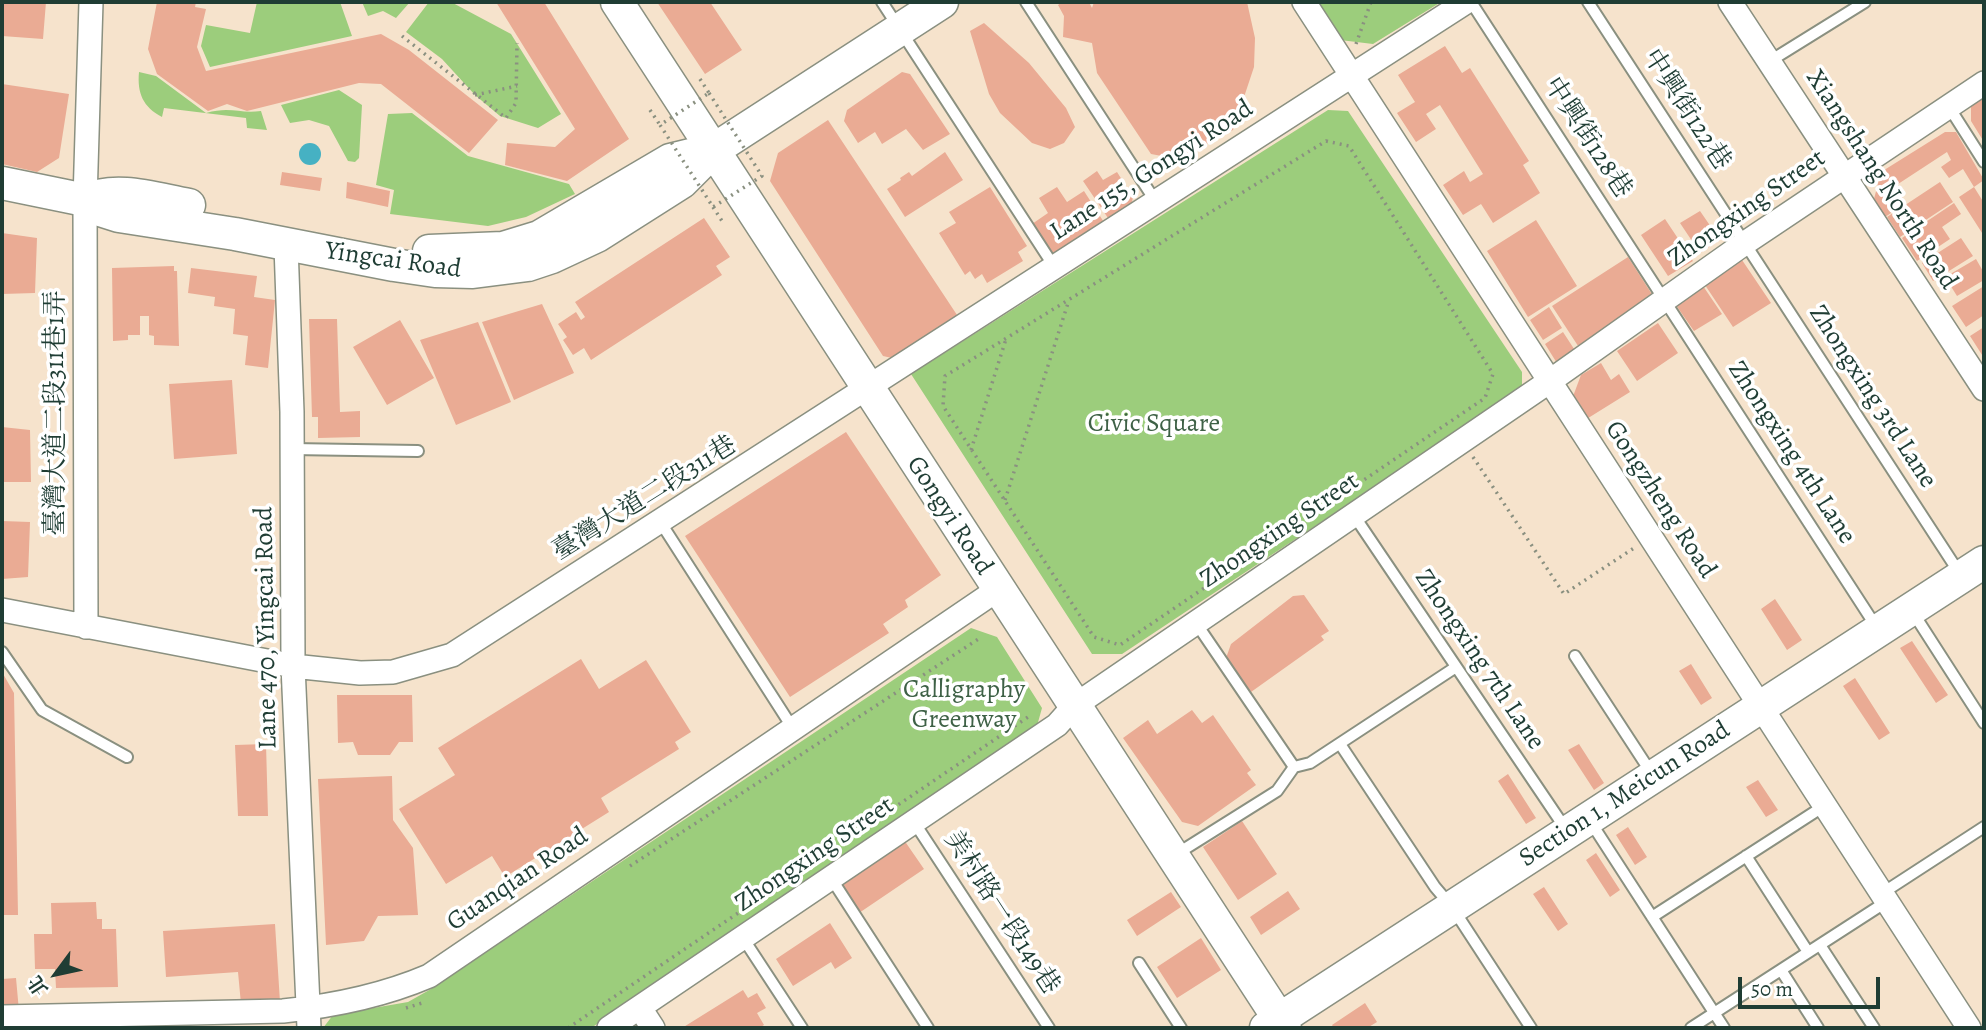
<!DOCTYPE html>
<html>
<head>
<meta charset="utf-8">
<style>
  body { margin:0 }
  #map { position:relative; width:1986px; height:1030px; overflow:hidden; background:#f6e3cc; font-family:Alegreya,"Noto Serif TC",serif }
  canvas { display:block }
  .frame { position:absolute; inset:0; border:4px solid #1f3d34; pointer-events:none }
  .north { position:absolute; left:21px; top:939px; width:70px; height:70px; -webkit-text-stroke:5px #fff; paint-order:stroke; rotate:237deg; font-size:19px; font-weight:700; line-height:28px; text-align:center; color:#1f3d34 }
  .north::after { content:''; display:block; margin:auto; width:24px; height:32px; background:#1f3d34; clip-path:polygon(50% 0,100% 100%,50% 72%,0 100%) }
  .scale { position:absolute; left:1738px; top:977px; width:142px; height:32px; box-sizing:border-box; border:4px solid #1f3d34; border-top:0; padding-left:9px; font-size:21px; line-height:24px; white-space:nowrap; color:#1f3d34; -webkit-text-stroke:5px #fff; paint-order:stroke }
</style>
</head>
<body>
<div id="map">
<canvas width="1986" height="1030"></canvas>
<div class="frame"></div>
<div class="north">北</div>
<div class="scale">50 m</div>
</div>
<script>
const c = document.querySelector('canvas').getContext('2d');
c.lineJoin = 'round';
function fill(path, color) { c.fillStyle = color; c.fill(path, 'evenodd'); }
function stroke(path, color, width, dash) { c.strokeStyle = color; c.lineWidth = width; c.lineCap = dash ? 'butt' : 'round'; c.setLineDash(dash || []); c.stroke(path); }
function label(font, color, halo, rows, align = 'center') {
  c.font = font + ' Alegreya,"Noto Serif TC",serif'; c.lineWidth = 7; c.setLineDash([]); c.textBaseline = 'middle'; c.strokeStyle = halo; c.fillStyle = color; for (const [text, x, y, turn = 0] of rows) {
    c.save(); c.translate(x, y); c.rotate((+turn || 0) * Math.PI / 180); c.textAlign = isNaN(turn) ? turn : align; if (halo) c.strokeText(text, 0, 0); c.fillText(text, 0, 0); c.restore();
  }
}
fill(new Path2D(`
  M257 2H340L352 36 210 67 201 46 206 25 250 33Z
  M362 2H410L396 18 383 11 368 16Z
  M429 2H451L511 34 561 114 538 128 500 116 475 95 442 59 406 32Z
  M1316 2H1441L1373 44 1340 40Z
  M139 72 156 76 206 113C231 106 239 114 261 111L267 130 247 128 246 118 164 108 162 117C143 107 137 93 139 72Z
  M339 90 362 105 359 158 355 162 348 161 329 126 309 120 290 123 281 105Z
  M1328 110 1348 111 1522 372V389L1122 654H1092L911 374Z
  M412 113 468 156 569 184 575 194 526 217 488 226 390 214 394 190 376 185 388 114Z
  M971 628 997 637 1042 708 1035 733 591 1028H323L333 1015 408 1002 431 989Z`), '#9ccd7c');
fill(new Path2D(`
  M299 154a11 11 0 1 1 22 0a11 11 0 1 1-22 0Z`), '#46b1c3');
fill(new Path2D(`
  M2 2H46L43 39 2 36Z
  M157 2H196L195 7 206 9 197 47 206 71 381 34 409 50 498 120 469 153 381 84 359 83 247 111 227 104 208 111 157 74 148 49Z
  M496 2H544L629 139 567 181 505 165 507 143 555 147 575 129Z
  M657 2H710L742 50 705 74Z
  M1062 2H1089L1092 8 1094 2H1247L1255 38 1254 67 1233 130 1178 159 1151 154 1097 73 1092 43 1063 37 1064 16 1058 5Z
  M984 23 1029 63 1066 108 1075 127 1064 143 1050 149 1032 143 1000 113 989 94 970 31Z
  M1445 46 1462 73 1470 68 1529 161 1523 165 1540 193 1493 223 1481 204 1463 215 1443 185 1464 171 1470 182 1483 174 1440 105 1426 114 1436 129 1416 142 1397 113 1415 102 1398 75Z
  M902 72 910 74 950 134 923 150 906 129 882 144 875 132 858 143 844 121 847 110Z
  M2 84 69 94 59 158 37 172 2 164Z
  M1984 96V142L1971 121V104Z
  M828 120 961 321 901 360 883 356 770 181 778 153Z
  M1945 132H1956L1984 180 1974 187 1963 169 1949 178 1941 167 1951 160 1947 152 1895 186 1906 203 1885 217 1874 199 1881 172Z
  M945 152 963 180 905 217 887 189 901 180 900 178 909 172 912 176Z
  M1097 171 1103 180 1117 172 1133 197 1130 212 1112 224 1083 181Z
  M282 172 322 178 320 191 280 185Z
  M347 182 390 191 388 207 346 198Z
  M1940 182 1953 202 1900 237 1887 217Z
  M990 187 1027 246 1018 252 1023 261 987 283 982 274 975 279 970 271 965 275 939 233 956 223 949 212Z
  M1057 187 1067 202 1084 191 1107 227 1055 260 1032 224 1048 213 1039 198Z
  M1974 187 1984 203V236L1959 197Z
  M1954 203 1961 214 1942 227 1950 239 1917 261 1902 238Z
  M1700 211 1720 240 1700 253 1680 223Z
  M704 218 730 257 716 266 722 275 591 360 584 348 573 355 563 340 567 337 558 324 576 312 581 320 585 317 575 302Z
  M1665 219 1693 261 1668 276 1641 235Z
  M1536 220 1577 286 1528 317 1487 251Z
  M2 233 37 238 35 293 2 294Z
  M1961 238 1973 256 1933 281 1922 263Z
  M1628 257 1655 299 1582 352 1552 306Z
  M1740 257 1771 303 1733 327 1703 282Z
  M1976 259 1984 273V280L1957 296 1947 280 1952 273Z
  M174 266V271H177L179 346 154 345V336L149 335V316H140V335H128V340L113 341 112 268Z
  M191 268 257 276 254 297 275 300 268 368 245 365 248 336 233 334 235 309 214 306 215 297 188 293Z
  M1701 283 1722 314 1694 331 1673 301Z
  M1984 286V315L1966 327 1952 306Z
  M542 304 574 373 514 400 482 322Z
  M1549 307 1562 328 1543 340 1530 320Z
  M309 319H337L340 412 360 411V437L318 438V417H312Z
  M400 320 434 378 387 405 353 347Z
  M478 322 511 402 456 425 420 340Z
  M1658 323 1678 353 1637 381 1617 351Z
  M1984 327V358L1970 336Z
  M1563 332 1578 355 1560 368 1545 344Z
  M1601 363 1611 380 1619 374 1630 392 1585 420 1572 399 1581 375Z
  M232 380 237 454 174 459 169 384Z
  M2 427 30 430 31 482H2Z
  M846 432 941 575 905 600 908 607 883 624 889 633 790 697 685 536Z
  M2 521 30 522 28 577 2 579Z
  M1304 595 1329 631 1321 636 1324 640 1251 692 1226 658 1231 644 1293 596Z
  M1775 599 1802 640 1787 650 1761 609Z
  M1912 641 1948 695 1936 703 1900 648Z
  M581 659 599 689 646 660 691 732 675 742 679 749 601 798 609 812 505 877 492 856 446 884 399 809 455 775 438 748Z
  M1691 664 1712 698 1701 705 1679 671Z
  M2 672 14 693 18 915H2Z
  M1855 678 1890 733 1879 740 1843 686Z
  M337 695H412L413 742H399L390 755H358L353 742 338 743Z
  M1192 710 1202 723 1213 715 1251 770 1247 773 1256 785 1198 826 1182 822 1123 738 1148 720 1157 734Z
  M266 744 268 816H238L235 745Z
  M1579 744 1604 783 1594 790 1568 750Z
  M1508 774 1536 818 1526 824 1498 781Z
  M392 776 393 820 413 848 418 915 378 916 364 941 326 945 318 779Z
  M1758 780 1778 810 1766 817 1746 787Z
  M1242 821 1277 874 1238 900 1203 847Z
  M1628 827 1647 857 1635 865 1616 835Z
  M904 840 924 869 859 913 839 883Z
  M1596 853 1620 890 1610 897 1586 860Z
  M1544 887 1568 924 1558 931 1533 894Z
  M1288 891 1300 909 1261 935 1250 917Z
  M1171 892 1181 907 1137 936 1127 920Z
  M96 902 97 919H102V929H116L118 987 56 988 55 969H35L34 934H52L51 903Z
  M830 923 852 958 835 969 831 962 793 986 776 959Z
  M275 924 280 1002 241 1004 238 972 166 977 163 931Z
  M1201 938 1221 970 1177 998 1157 967Z
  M16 978 19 1011 2 1012V979Z
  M743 990 748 998 757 993 766 1008 757 1013 764 1025 759 1028H682Z
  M1365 1003 1377 1022 1367 1028H1334L1332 1025Z`), '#eaab94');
const lane = new Path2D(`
  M882 2 1055 268
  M1026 2 1156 202
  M1471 2 1877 628
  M1588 2 1960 574
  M1770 61 1865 2
  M1949 107 1984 162
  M292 449 418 451
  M1353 514 1567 831
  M661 523 792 727
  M1912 611 1984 723
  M1196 623 1294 767
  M2 652 42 710 127 757
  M1575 656 1652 774
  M1340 744 1435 887 1452 907 1531 1028
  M1590 821 1724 1028
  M914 822 1049 1028
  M1175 855 1277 791 1294 767 1310 763 1456 667
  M1746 856 1808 952
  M831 878 928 1028
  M1881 894 1984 827
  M1652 917 1824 806
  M743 938 802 1028
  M1820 945 1874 1028
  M1139 963 1181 1028
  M1781 970 1818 1028
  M1691 1028 1886 902`);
const street = new Path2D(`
  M1304 2 1969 1028
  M1730 2 1984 389
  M286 246 292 412 293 666 309 1028
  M2 610 293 666 360 673 393 672 452 655 1466 2
  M86 627 85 200 91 2
  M640 1008 653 1028
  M2 1017 283 1011C333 1006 382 996 429 976L997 590
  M609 1028 1057 725 1074 706 1550 381 1745 243 1984 83`);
const secondary = new Path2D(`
  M617 2 1285 1028
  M2 183 85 200 97 209 119 216 235 234 394 265 435 271 473 272 528 265 552 257 597 236 682 182 715 149 942 2
  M85 200C118 186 155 199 189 205
  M429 251 503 248 539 237 670 160 715 149
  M1266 1028 1984 562`);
stroke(lane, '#8a9080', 14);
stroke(street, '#8a9080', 26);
stroke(secondary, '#8a9080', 35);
stroke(new Path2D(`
  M402 36 506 118 516 103 517 43
  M1356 44 1371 2
  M700 79 709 93
  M475 95 517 86
  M650 110 660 125
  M1326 141 1349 146 1493 374 1485 398 1120 645 1094 637 943 406 945 376Z
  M713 207 722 221
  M971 450 1006 339
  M1473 457 1564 594 1634 548
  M1005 500 1069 300
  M630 866 980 638
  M406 1008 422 1003
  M568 1028 1031 715`), '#8a9080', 3.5, [2, 5]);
stroke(lane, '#fff', 10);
stroke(street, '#fff', 23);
stroke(secondary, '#fff', 32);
stroke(new Path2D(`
  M709 93 762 176 713 207 660 125Z`), '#8a9080', 3.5, [2, 5]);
label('26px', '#1f3d34', '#fff', [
  ["中興街122巷",1686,110,57],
  ["中興街128巷",1587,138,57],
  ["Lane 155, Gongyi Road",1152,171,-33],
  ["Xiangshang North Road",1881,180,57],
  ["Zhongxing Street",1747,209,-35],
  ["Yingcai Road",393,261,8],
  ["Zhongxing 3rd Lane",1872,397,57],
  ["臺灣大道二段311巷1弄",57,413,-90],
  ["Zhongxing 4th Lane",1791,453,57],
  ["臺灣大道二段311巷",645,499,-32],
  ["Gongzheng Road",1660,500,57],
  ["Gongyi Road",949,516,57],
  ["Zhongxing Street",1280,531,-34],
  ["Lane 470, Yingcai Road",267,628,-91],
  ["Zhongxing 7th Lane",1479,660,56],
  ["Section 1, Meicun Road",1625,795,-33],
  ["Zhongxing Street",815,855,-34],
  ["Guanqian Road",518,880,-34],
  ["美村路一段149巷",1001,913,57]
]);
label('26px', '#3e6146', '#fff', [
  ["Civic Square",1154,425],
  ["Calligraphy",964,691],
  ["Greenway",964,721]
]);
</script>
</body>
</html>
